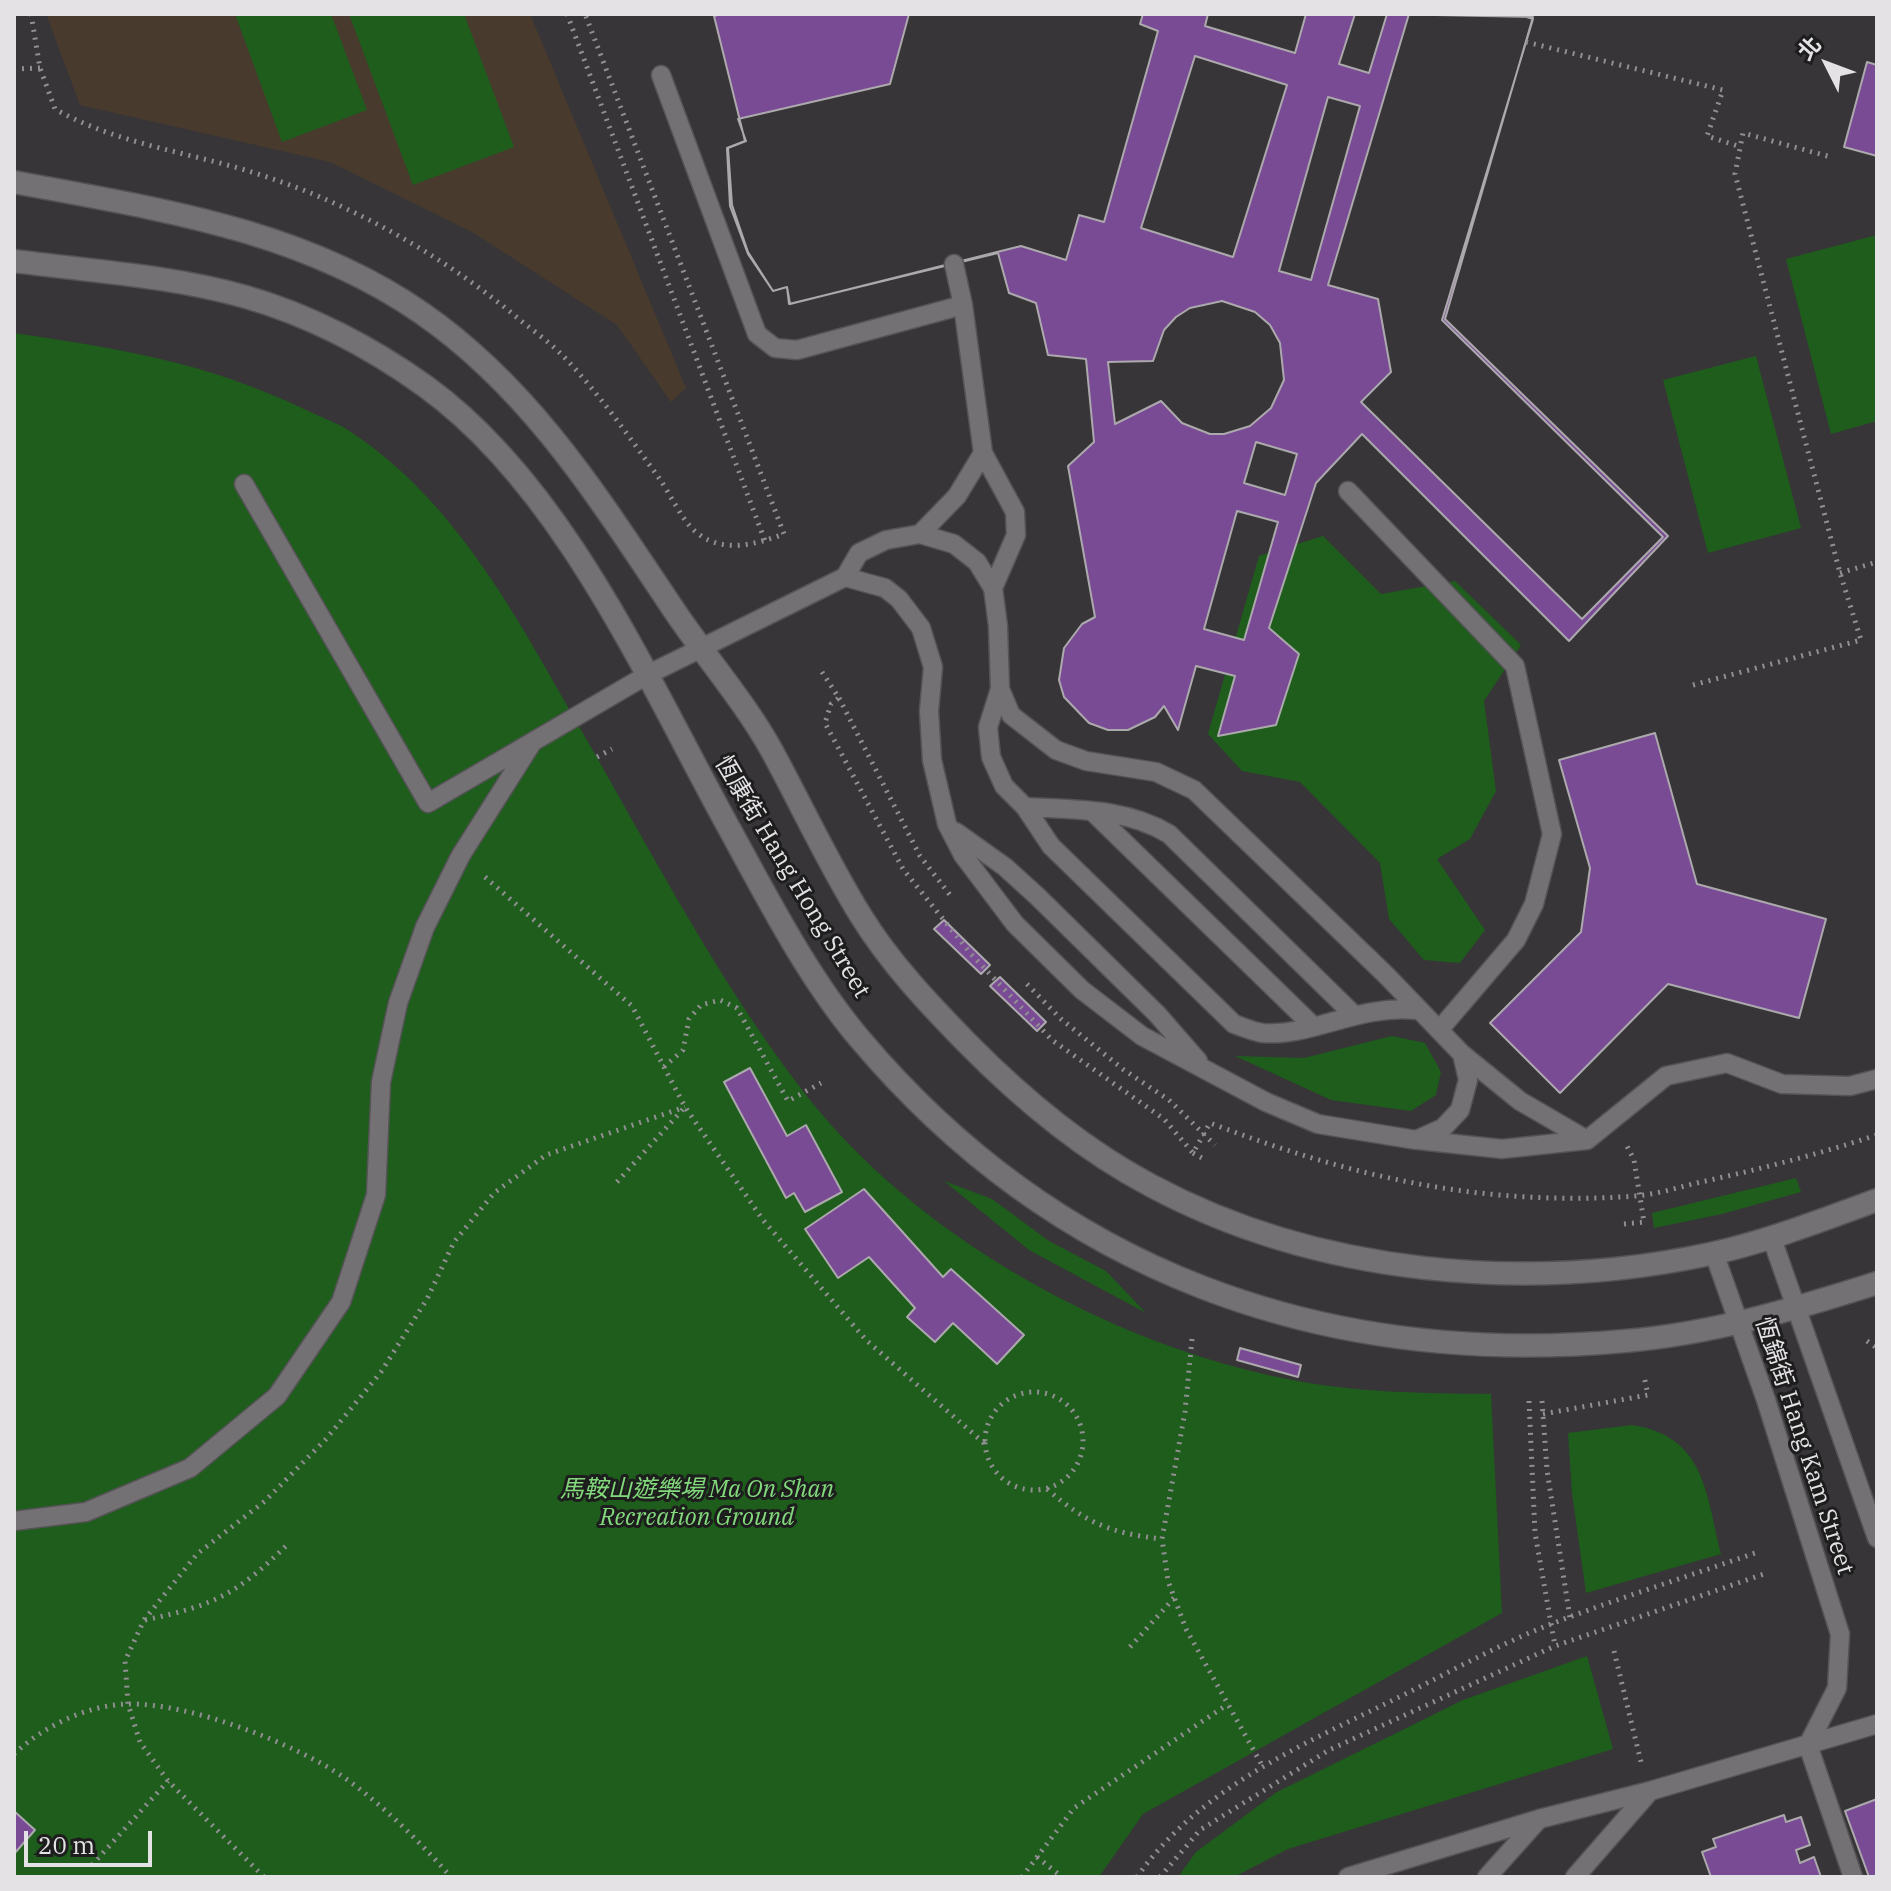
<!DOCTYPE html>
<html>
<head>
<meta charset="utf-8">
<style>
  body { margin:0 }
  #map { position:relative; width:1891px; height:1891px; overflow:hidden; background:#373538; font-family:"IBM Plex Serif","Noto Sans TC",serif }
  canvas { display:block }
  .frame { position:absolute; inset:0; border:16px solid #e4e2e5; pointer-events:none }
  .north { position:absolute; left:1787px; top:24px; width:80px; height:80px; -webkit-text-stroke:6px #1e1d1e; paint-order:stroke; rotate:312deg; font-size:22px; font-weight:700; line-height:32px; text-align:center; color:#e4e2e5 }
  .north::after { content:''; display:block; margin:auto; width:28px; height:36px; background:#e4e2e5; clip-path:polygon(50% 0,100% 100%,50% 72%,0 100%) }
  .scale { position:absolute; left:24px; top:1831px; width:128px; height:36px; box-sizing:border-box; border:4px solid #e4e2e5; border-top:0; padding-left:10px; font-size:24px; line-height:28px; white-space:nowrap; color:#e4e2e5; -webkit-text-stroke:6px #1e1d1e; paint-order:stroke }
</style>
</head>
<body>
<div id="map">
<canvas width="1891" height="1891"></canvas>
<div class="frame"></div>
<div class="north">北</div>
<div class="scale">20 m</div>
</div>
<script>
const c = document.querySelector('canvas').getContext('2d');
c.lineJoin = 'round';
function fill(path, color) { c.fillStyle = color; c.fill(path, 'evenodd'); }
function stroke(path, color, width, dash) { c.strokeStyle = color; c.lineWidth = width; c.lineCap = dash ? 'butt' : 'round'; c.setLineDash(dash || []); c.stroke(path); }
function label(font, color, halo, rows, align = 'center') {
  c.font = font + ' "IBM Plex Serif","Noto Sans TC",serif'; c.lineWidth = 6; c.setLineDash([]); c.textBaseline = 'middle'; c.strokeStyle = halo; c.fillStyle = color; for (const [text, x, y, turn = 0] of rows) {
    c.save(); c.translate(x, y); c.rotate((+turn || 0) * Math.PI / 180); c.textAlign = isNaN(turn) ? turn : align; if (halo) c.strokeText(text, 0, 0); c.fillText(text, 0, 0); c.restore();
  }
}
fill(new Path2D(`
  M46 14H530L686 388 671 402 617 325 472 232 330 162 80 105Z`), '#483b2d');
fill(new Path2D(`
  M235 14H331L367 110 282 142Z
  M349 14H464L514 147 413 185Z
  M1877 235V421L1831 434 1786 259Z
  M14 333C122 349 205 362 304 409 318 416 335 422 348 430 459 502 520 624 584 735 653 855 718 981 803 1091 914 1236 1110 1344 1287 1379 1355 1393 1423 1393 1491 1394L1502 1613 1143 1814 1099 1877H14Z
  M1756 356 1801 528 1708 553 1663 380Z
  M1323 536 1381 594 1455 581 1521 645 1484 701 1496 791 1470 839 1437 859 1485 930 1460 963 1424 960 1389 919 1380 863 1300 782 1242 771 1208 734 1259 556Z
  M1392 1036 1425 1043 1441 1072 1436 1095 1411 1111 1331 1100 1235 1056 1304 1058Z
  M1796 1178 1801 1192 1722 1214 1654 1228 1652 1213Z
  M944 1181 992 1199 1049 1241 1106 1271 1146 1313 1029 1250Z
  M1632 1425C1705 1436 1706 1493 1721 1554L1586 1593 1572 1493 1568 1433Z
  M1587 1656 1613 1749 1288 1849 1234 1877H1178L1196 1852 1277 1792 1463 1700Z`), '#1e5d1c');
const building = new Path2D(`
  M721 14H1208L1205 26 1295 53 1306 14H1355L1339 64 1369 73 1387 14 1533 17 1445 319 1668 536 1569 641 1362 434 1316 483 1269 628 1299 654 1276 725 1218 736 1235 676 1196 666 1178 730 1164 706 1155 717 1128 730H1108L1089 723 1064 697 1059 680 1064 648 1082 624 1095 617 1068 466 1094 442 1086 359 1048 355 1036 303 1009 293 998 253 789 304 787 287 773 291 748 254 730 206 727 148 745 141 714 16ZM1195 56 1287 85 1233 257 1141 228ZM1328 97 1360 106 1311 280 1279 271ZM1222 301 1255 312 1270 325 1280 343 1284 380 1271 408 1250 426 1224 434H1210L1182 423 1161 401 1115 424 1108 362 1153 361 1164 330 1176 317 1190 308ZM1256 442 1297 454 1285 495 1244 483ZM1237 511 1278 522 1244 640 1204 629Z
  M909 14H1143L1140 24 1158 31 1104 222 1079 215 1066 260 1021 246 790 304 787 287 773 291 748 252 732 205 728 148 746 141 738 119 890 84Z
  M1409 14H1517L1533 19 1442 320 1663 537 1582 619 1361 402 1391 372 1378 299 1328 285Z
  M1867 62 1877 65V156L1844 147Z
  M1655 733 1697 884 1826 919 1799 1018 1668 984 1560 1093 1490 1023 1581 932 1590 868 1559 760Z
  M944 920 990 965 981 974 934 929Z
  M1000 977 1046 1022 1037 1031 990 986Z
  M750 1068 787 1136 806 1125 842 1192 805 1212 794 1193 786 1198 724 1082Z
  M864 1189 943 1277 951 1269 1024 1335 997 1364 953 1323 935 1342 907 1317 915 1308 869 1257 838 1278 805 1229Z
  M1240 1348 1301 1365 1298 1377 1237 1360Z
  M1877 1799V1877H1869L1845 1811Z
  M14 1811 35 1830 14 1854Z
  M1784 1815 1786 1822 1801 1817 1810 1845 1796 1850 1800 1863 1814 1857 1821 1877H1711L1702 1852 1716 1847 1713 1839Z`);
fill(building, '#7a4b95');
stroke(building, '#aca9ad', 2);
const service = new Path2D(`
  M661 75 757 334 775 348 797 350 963 305
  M954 264 963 305 983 453 1015 512 1016 535 993 588
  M244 484 428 803 647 675 845 577 859 553 886 540 920 534 954 544 977 562 993 588 998 626 1000 689 988 727 991 757 1004 786 1025 807 1051 846 1234 1024C1243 1027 1254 1032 1263 1033 1311 1037 1359 1004 1416 1010
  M1348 491 1515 666 1552 834 1534 904 1516 940 1440 1029
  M920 534 957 496 983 453
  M845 577 885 588 899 599 921 628 933 667 929 711 932 760 947 824 963 855 1015 924 1082 990 1142 1036 1266 1102 1318 1124 1416 1140 1443 1128 1460 1110 1468 1080 1462 1054 1387 976 1194 790 1156 772 1086 761 1056 750 1011 715 1000 689
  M1025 807C1076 810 1125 808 1169 834L1353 1014
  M1093 812 1312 1025
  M956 832 1005 867 1037 896 1157 1014 1198 1061
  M1462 1054 1520 1101 1587 1140
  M1418 1140 1502 1149 1587 1140 1666 1076 1727 1063 1782 1084 1850 1086 1877 1079
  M1771 1236 1877 1538
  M1714 1253 1766 1400 1840 1634 1837 1688 1808 1745
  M14 1521 86 1512 190 1468 277 1396 341 1302 376 1195 381 1082 398 1003 425 927 461 855 532 743
  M1808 1745 1853 1877
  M1348 1877 1539 1819 1650 1791 1877 1724
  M1487 1877 1539 1819
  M1575 1877 1650 1791`);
const tertiary = new Path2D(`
  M14 182C157 209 301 229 423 314 535 392 603 505 678 616 709 661 746 704 772 751 802 806 828 863 861 916 890 963 928 1003 966 1042 1021 1098 1080 1148 1150 1185 1317 1275 1526 1293 1710 1254 1766 1242 1822 1220 1877 1200
  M14 261C91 271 172 276 246 297 309 315 372 348 425 386 564 486 648 681 729 828 768 899 807 976 859 1038 1056 1272 1323 1368 1625 1341 1711 1334 1795 1309 1877 1283`);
stroke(service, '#555356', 21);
stroke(tertiary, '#555356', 25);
stroke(new Path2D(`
  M31 14 40 68 55 109C122 147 200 153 273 179 361 209 449 260 520 320 535 332 552 344 566 359 600 395 630 438 659 478 671 495 682 521 697 533 724 554 756 544 784 534L585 14
  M567 14 765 541
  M1526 42 1723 90 1707 136 1741 147
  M14 69 40 68
  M1840 573 1877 562
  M822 672 839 698 831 704 825 723 903 869 971 954 1052 1040 1164 1119 1193 1153 1210 1123C1352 1177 1482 1207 1636 1196 1658 1194 1680 1187 1701 1182 1761 1169 1819 1154 1877 1135
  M1693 685 1861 640 1840 573 1735 174 1743 133 1831 157
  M839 698 920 856 950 895
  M597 757 612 749
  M485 877 632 1006 685 1107 763 1220 866 1340 985 1444
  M1027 984 1061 1019 1124 1070 1169 1100 1215 1145
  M664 1067 683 1050 689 1019 701 1005 720 1000 737 1008 788 1101 821 1083
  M1193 1153 1204 1159
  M617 1182 685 1107
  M1624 1224 1644 1222 1634 1160 1627 1146
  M1192 1339 1185 1412 1162 1539 1168 1581 1186 1629 1263 1767
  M1867 1341 1877 1348
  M985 1441a49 49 0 1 1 98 0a49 49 0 1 1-98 0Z
  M1529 1401 1535 1533 1555 1646
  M1542 1401 1547 1470 1570 1618
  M1543 1414 1648 1395 1644 1376
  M1047 1489C1086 1523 1110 1533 1162 1539
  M145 1620C216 1605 237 1594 289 1543
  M1130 1647 1174 1598
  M1614 1651 1641 1762
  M14 1754C44 1726 87 1705 128 1704 190 1703 294 1743 345 1778 385 1807 418 1840 451 1877
  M1037 1857 1062 1877
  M92 1865 168 1781
  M264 1877 168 1781 140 1742 128 1704 125 1661 144 1620 197 1554 265 1501 326 1439 381 1372 427 1299 454 1242 494 1193 546 1155 685 1107
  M1022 1877 1074 1808 1228 1704
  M1137 1877C1197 1791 1295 1748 1387 1703 1441 1677 1495 1646 1551 1624 1619 1598 1689 1576 1758 1552
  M1160 1877 1200 1830 1329 1750 1555 1646 1767 1573`), '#918f92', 5, [2, 6]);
stroke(service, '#747175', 18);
stroke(tertiary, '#747175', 22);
label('24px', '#e4e2e5', '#1e1d1e', [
  ["恆康街 Hang Hong Street",792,877,59],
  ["恆錦街 Hang Kam Street",1804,1446,72]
]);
label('italic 24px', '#82da7c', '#1e1d1e', [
  ["馬鞍山遊樂場 Ma On Shan",697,1490],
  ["Recreation Ground",697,1518]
]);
</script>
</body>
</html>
